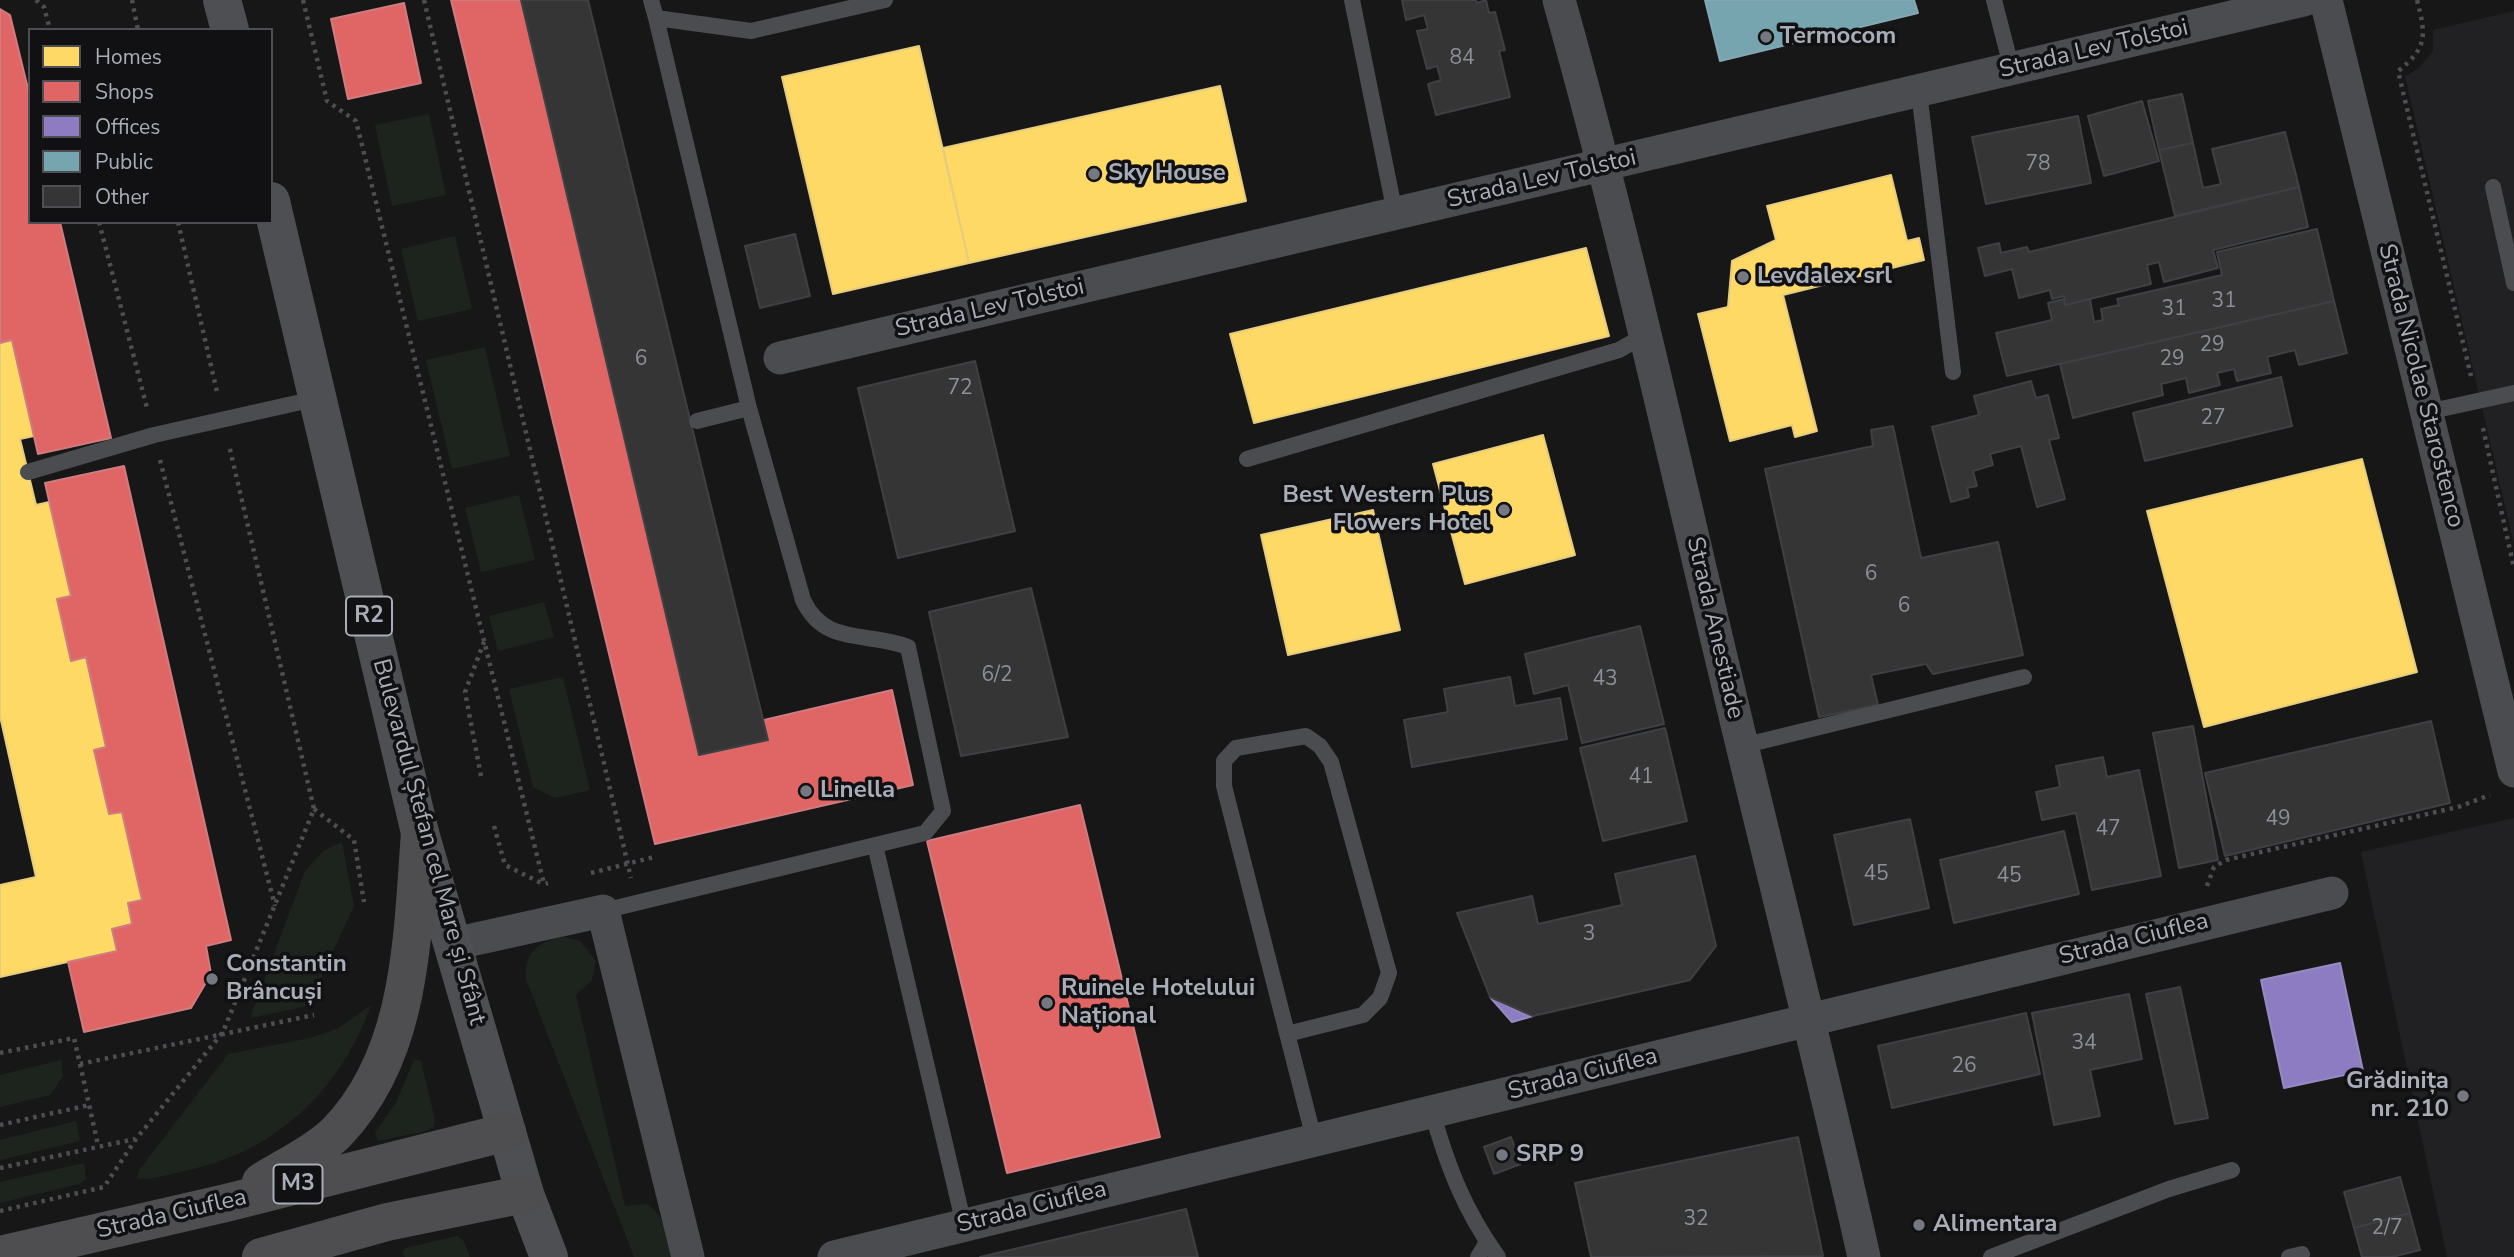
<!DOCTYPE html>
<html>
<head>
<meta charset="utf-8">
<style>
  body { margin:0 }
  #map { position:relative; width:2514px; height:1257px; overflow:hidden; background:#171717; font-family:"Nunito Sans",sans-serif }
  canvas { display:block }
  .legend { position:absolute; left:28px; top:28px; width:245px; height:196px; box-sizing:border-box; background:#111113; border:2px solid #4d4f55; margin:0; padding:9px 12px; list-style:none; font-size:21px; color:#a8adb8 }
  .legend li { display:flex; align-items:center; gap:14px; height:35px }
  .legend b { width:35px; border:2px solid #4d4f55 }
</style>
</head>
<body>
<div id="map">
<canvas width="2514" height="1257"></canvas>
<ul class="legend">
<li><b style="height:19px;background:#ffd966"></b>Homes</li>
<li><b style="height:19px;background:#e06666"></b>Shops</li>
<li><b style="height:19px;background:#8e7cc3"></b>Offices</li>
<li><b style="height:19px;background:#76a5af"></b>Public</li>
<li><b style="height:19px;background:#353536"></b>Other</li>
</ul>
</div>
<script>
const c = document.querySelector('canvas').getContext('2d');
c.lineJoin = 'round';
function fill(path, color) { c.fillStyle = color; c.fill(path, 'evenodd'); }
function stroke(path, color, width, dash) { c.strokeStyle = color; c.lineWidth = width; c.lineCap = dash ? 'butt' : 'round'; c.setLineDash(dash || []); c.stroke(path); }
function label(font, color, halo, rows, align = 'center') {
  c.font = font + ' "Nunito Sans",sans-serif'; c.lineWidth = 7; c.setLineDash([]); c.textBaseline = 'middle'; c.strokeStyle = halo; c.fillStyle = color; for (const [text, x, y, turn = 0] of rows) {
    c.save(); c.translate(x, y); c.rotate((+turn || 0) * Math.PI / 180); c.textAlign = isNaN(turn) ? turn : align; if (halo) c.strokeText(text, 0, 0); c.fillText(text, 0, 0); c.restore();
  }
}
fill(new Path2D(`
  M2514 11V545L2405 76 2418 69 2433 51V30Z
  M2514 818V1257H2447L2361 852Z`), '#212123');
fill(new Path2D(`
  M429 114 446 195 392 206 375 125Z
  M455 236 472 309 418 321 401 249Z
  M485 347 510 456 452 469 426 360Z
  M519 495 535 560 481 572 465 508Z
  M544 602 554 637 498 651 489 616Z
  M563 677 590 790 555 798 533 787 509 689Z
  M342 842 354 906 308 1006 250 1018 305 871 323 851Z
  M564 937 580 941 596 961 592 980 576 995 625 1206 647 1204C666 1217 668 1236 673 1257H634L526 979C524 952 538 941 564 937Z
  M371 1005C341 1090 275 1153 184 1171 170 1174 151 1181 137 1178L140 1169 228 1054 310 1038 337 1029Z
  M61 1060 63 1076 50 1095 0 1107V1075Z
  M414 1060 421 1061 435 1120 434 1127 427 1131 378 1141 375 1133 396 1102Z
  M76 1121 80 1141 0 1160V1140Z
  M84 1163 86 1179 79 1184 0 1203V1182Z
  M457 1236 463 1240 470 1257H405L402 1253 405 1248Z`), '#1d241e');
const homes = new Path2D(`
  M919 46 969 263 833 294 782 77Z
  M1220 86 1246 201 969 263 943 148Z
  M1891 175 1907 241 1919 238 1924 260 1783 295 1817 431 1795 437 1792 425 1730 441 1698 314 1728 307 1732 261 1776 240 1767 206Z
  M1586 248 1609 336 1254 423 1230 334Z
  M12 340 34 436 20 439 36 505 49 502 71 596 57 599 71 661 86 657 106 747 94 750 109 814 122 812 142 900 128 903 132 924 112 929 117 951 0 977V885L36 877 0 716V343Z
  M1543 435 1575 555 1465 584 1433 464Z
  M2362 459 2417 672 2204 727 2147 511Z
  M1373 510 1400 630 1288 655 1261 535Z`);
fill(homes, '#ffd966');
stroke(homes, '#e5cc7f', 2);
const shops = new Path2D(`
  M451 0H521L699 755 768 740 764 720 892 690 913 785 655 844Z
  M404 3 421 83 348 99 331 19Z
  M0 9 10 15 30 97V222H60L111 438 38 454 12 340 0 343Z
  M124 466 231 940 206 946 211 974 191 1008 84 1032 68 962 117 951 112 929 132 924 128 903 142 900 122 812 109 814 94 750 106 747 86 657 71 661 57 599 71 596 45 483Z
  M1080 805 1160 1137 1007 1173 927 841Z`);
fill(shops, '#e06666');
stroke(shops, '#cf7b7f', 2);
const offices = new Path2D(`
  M2340 963 2363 1071 2284 1088 2261 980Z
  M1490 997 1522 1013 1533 1016 1512 1022Z`);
fill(offices, '#8e7cc3');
stroke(offices, '#968bc0', 2);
const public = new Path2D(`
  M1705 0H1914L1918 13 1720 61Z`);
fill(public, '#76a5af');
stroke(public, '#85a7b2', 2);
const building = new Path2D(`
  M521 0H588L768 740 699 755Z
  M1402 0H1476L1477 3 1486 0 1489 13 1495 12 1505 50 1499 51 1510 97 1436 115 1428 84 1441 80 1437 66 1427 69 1417 31 1428 29 1424 15 1406 20Z
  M2182 94 2193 143 2159 150 2148 101Z
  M2142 101 2159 161 2104 176 2088 116Z
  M2078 116 2091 183 1986 204 1972 137Z
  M2285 132 2299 187 2175 216 2159 150 2193 143 2203 188 2221 184 2212 149Z
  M2299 187 2308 227 2213 250 2218 268 2164 282 2159 262 2147 265 2151 284 2065 305 2064 296 2052 299 2050 290 2019 298 2012 269 1985 276 1978 248 1999 243 2001 253 2027 247 2029 252Z
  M2317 229 2334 301 2007 376 1996 333 2052 320 2048 303 2064 299 2065 305 2090 299 2094 322 2103 320 2101 309 2119 305 2117 299 2222 275 2217 252Z
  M795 234 810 296 760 308 745 246Z
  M2334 301 2347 353 2299 365 2295 350 2267 357 2271 373 2237 381 2234 369 2217 373 2220 385 2189 393 2186 378 2161 384 2163 395 2073 418 2060 364Z
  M975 361 1015 531 898 558 858 388Z
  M2281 377 2292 426 2145 461 2133 413Z
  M2031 381 2036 398 2048 395 2059 438 2049 440 2065 499 2037 507 2021 446 1990 454 1993 465 1973 471 1977 486 1967 488 1969 497 1951 502 1932 427 1979 415 1974 396Z
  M1893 426 1921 558 1998 542 2023 655 1933 674 1926 664 1871 675 1878 705 1819 717 1765 469 1873 446 1871 430Z
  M1031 588 1068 737 961 756 929 612Z
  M1640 626 1664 724 1582 743 1568 685 1534 694 1525 654Z
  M1510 677 1515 706 1560 698 1567 739 1412 767 1404 720 1448 712 1444 689Z
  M2431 721 2450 803 2225 856 2205 773Z
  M2193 726 2218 860 2179 868 2153 733Z
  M1665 728 1687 821 1603 841 1580 748Z
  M2103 757 2107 777 2139 770 2161 876 2092 890 2076 813 2042 820 2036 792 2060 787 2056 766Z
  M1910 819 1929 908 1854 925 1834 835Z
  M2064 831 2079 894 1954 923 1940 860Z
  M1695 856 1716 946 1690 980 1533 1016 1490 997 1457 913 1532 896 1538 924 1622 905 1615 874Z
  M2180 987 2208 1118 2175 1124 2146 994Z
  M2129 994 2142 1059 2090 1070 2100 1116 2054 1125 2032 1013Z
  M2026 1013 2040 1074 1892 1108 1878 1046Z
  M1511 1137 1521 1164 1494 1174 1484 1147Z
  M1798 1137 1823 1256 1591 1257 1575 1183Z
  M2400 1177 2410 1213 2354 1228 2344 1192Z
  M1186 1209 1198 1257H980Z
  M2410 1213 2420 1250 2392 1257H2362L2354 1228Z`);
fill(building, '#353536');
stroke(building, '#3f4043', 2);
stroke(new Path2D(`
  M36 0 44 7 50 30
  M132 0 138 30
  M303 0 327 101 356 121 544 884 548 883
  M424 0 631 878
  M2417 0C2426 34 2428 48 2398 71L2471 376
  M99 222 147 408
  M178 222 217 392
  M2483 428 2514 568
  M160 460 275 906
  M481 776 465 692 484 642
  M314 809 354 840 364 902
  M494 826 505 865 543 884
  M591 873 654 857
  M2207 886 2214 867 2226 860 2458 807 2490 795
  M0 1053 74 1038 80 1064 314 1015
  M80 1064 98 1145
  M0 1125 89 1105
  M0 1168 135 1139
  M0 1211 104 1187 136 1139 223 1032 314 809 229 445`), '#4d4e52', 4.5, [3.5, 5]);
stroke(new Path2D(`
  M651 0 656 18
  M1352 0 1395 213
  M1994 0 2012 70
  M1919 92 1953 372
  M2493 187 2514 283
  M2427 412 2514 393
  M697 421 749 408
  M1247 459 1619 350 1647 334
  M28 472 154 435 319 398
  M1742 746 2024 677
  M875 845 964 1225
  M603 911 925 833 943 811 908 647C868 631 825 647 803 600L749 408 656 18 751 31 885 0
  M1287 1034 1363 1015 1380 998 1389 973 1331 762 1320 746 1306 736 1236 748 1224 761V786L1314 1139
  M1432 1112C1448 1167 1464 1210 1498 1257
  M1478 1257 1487 1242
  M1991 1257 2169 1189 2232 1170
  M2289 1257 2302 1254`), '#4b4c50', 16);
stroke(new Path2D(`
  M1559 0C1628 246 1682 496 1742 745 1783 916 1826 1086 1864 1257
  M2326 0 2514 771
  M780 358 2304 0
  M453 944 603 911 688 1257
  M834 1257 2332 893`), '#4b4c50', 33);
stroke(new Path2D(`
  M222 0 230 30
  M271 201 420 833 525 1194 549 1257`), '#4d4f52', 38);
stroke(new Path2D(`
  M261 1182C285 1167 317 1152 337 1132 413 1053 412 935 420 833
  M0 1255 226 1203 507 1132
  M261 1257 387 1222 525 1194`), '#4e4e51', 38);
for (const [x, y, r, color] of [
  [1766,37,7,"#757880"],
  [1094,174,7,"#757880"],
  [1743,277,7,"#757880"],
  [1504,510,7,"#757880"],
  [806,791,7,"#757880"],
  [212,979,7,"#757880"],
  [1047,1003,7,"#757880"],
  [2463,1096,7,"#757880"],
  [1502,1155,7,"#757880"],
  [1919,1225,7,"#757880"]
]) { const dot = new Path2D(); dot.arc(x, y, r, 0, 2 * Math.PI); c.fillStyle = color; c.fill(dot); stroke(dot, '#111113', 2.5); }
label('21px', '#8b8f98', null, [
  ["84",1462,59],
  ["78",2038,165],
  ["31",2224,302],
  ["31",2174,310],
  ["29",2212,346],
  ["6",641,360],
  ["29",2172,360],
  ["72",960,389],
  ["27",2213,419],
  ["6",1871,575],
  ["6",1904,607],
  ["6/2",997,676],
  ["43",1605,680],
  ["41",1641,778],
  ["49",2278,820],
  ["47",2108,830],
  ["45",1876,875],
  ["45",2009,877],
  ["3",1589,935],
  ["34",2084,1044],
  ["26",1964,1067],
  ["32",1696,1220],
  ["2/7",2387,1229]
]);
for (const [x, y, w] of [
  [369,616,46],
  [298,1184,49]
]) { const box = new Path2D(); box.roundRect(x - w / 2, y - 19.5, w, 39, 5); c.fillStyle = '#111113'; c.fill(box); stroke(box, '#a8adb8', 2); }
label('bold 23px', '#a8adb8', null, [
  ["R2",369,616],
  ["M3",298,1184]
]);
label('bold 24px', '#a8adb8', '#111113', [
  ["Termocom",1780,37],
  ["Sky House",1108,174],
  ["Levdalex srl",1757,277],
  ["Best Western Plus",1490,496,"right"],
  ["Flowers Hotel",1490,524,"right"],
  ["Linella",820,791],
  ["Constantin",226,965],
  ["Brâncuși",226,993],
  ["Ruinele Hotelului",1061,989],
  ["Național",1061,1017],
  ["Grădinița",2449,1082,"right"],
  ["nr. 210",2449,1110,"right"],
  ["SRP 9",1516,1155],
  ["Alimentara",1933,1225]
], 'left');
label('24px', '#a8adb8', '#111113', [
  ["Strada Lev Tolstoi",2094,50,-13],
  ["Strada Lev Tolstoi",1542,180,-13],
  ["Strada Lev Tolstoi",990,309,-13],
  ["Strada Nicolae Starostenco",2420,386,76],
  ["Strada Anestiade",1714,628,77],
  ["Bulevardul Ștefan cel Mare și Sfânt",428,842,75],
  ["Strada Ciuflea",2134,940,-14],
  ["Strada Ciuflea",1583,1075,-14],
  ["Strada Ciuflea",1032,1208,-14],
  ["Strada Ciuflea",172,1215,-13]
]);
</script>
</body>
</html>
